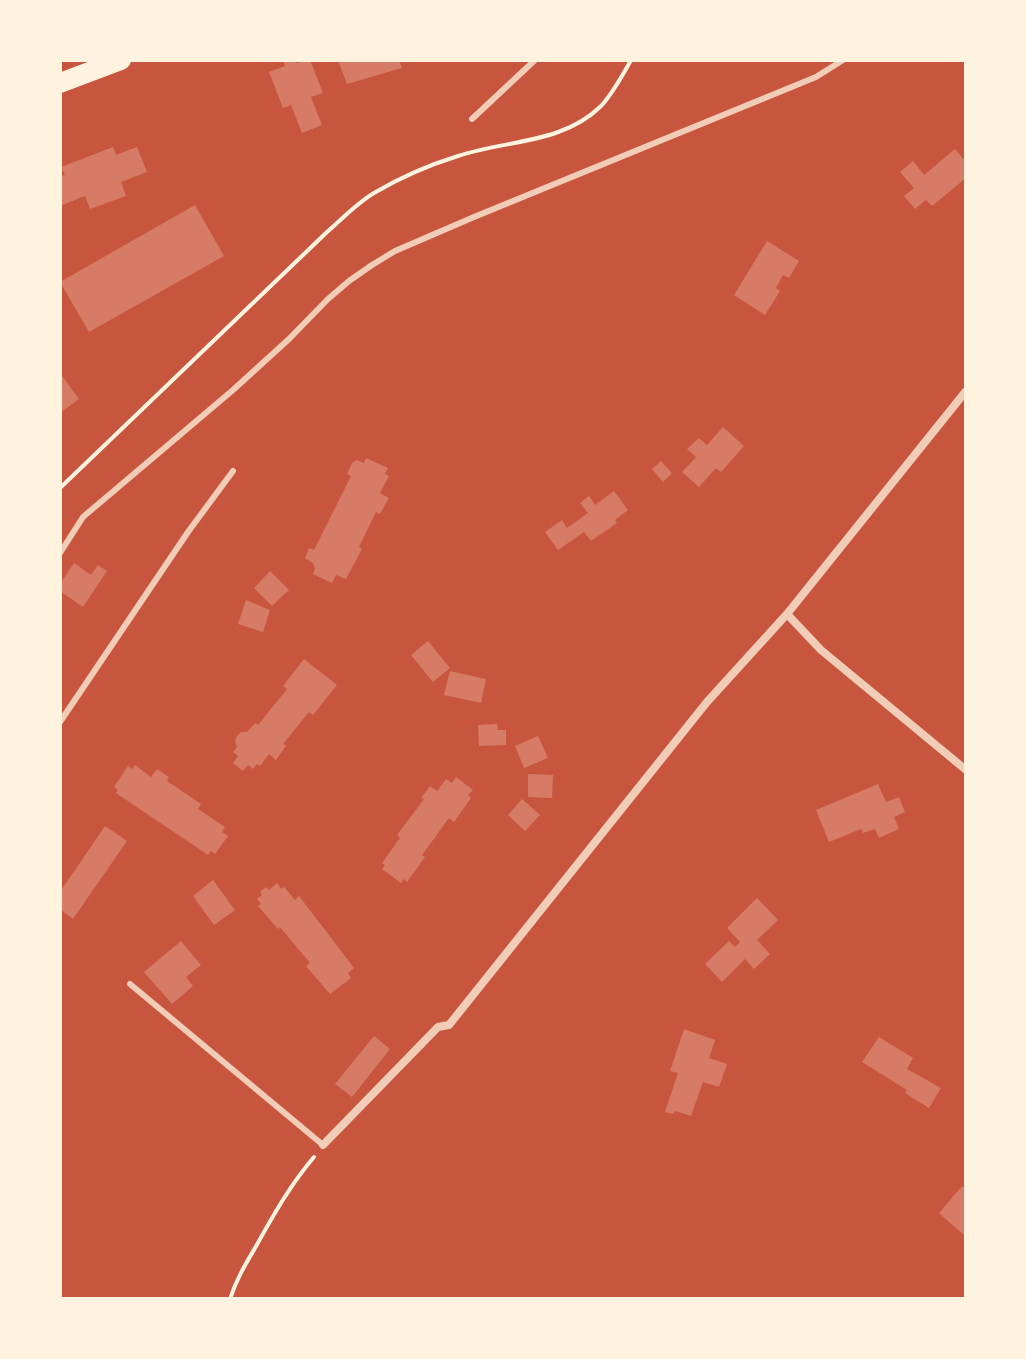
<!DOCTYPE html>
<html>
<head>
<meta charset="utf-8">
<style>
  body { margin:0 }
  #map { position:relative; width:1026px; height:1359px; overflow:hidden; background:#c8553d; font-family:"Work Sans",sans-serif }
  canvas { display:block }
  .frame { position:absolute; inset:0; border:62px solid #fff3e0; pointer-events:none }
</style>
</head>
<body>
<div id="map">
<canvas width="1026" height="1359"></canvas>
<div class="frame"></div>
</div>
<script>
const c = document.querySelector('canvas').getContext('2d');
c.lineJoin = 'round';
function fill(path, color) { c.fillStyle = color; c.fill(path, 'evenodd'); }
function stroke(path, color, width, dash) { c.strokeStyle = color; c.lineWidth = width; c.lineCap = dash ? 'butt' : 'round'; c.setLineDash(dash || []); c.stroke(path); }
fill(new Path2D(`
  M283 60H295L296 63 310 60 323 93 311 97 322 125 302 133 291 105 283 108 269 72 285 66Z
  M338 60H399L402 68 347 84Z
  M113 147 116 155 137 147 147 172 121 182 126 196 90 209 85 196 60 206V176L65 175 61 167Z
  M955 149 966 162V178L932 206 926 200 915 209 904 196 914 188 900 172 913 161 924 175Z
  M195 205 224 256 89 332 60 282Z
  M767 241 799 261 789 278 783 275 776 288 780 291 765 315 734 295Z
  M60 373 79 399 60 413Z
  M723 427 744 446 721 472 716 468 699 487 682 472 696 457 687 449 699 438 707 445Z
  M366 458 388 468 385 474 389 476 380 493 389 498 380 514 376 512 359 547 362 549 346 579 336 575 332 583 313 574 315 569 313 563 305 558 309 548 314 550 351 476 347 474 352 463 357 460 364 463Z
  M661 461 672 473 663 482 652 469Z
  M614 491 628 510 615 520 617 523 591 541 584 532 558 550 545 532 562 520 567 528 588 513 580 503 589 496 595 505Z
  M74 563 91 575 98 565 107 571 83 607 60 591V584Z
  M270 571 289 590 272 606 254 588Z
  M246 600 270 610 263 632 238 624Z
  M428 641 450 668 433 682 411 655Z
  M304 659 337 685 313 715 309 712 283 744 286 746 276 760 269 754 260 766 257 764 253 769 248 765 243 771 233 763 238 756 233 752 237 747 235 741 237 736 241 732H247L255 723 258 725 287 689 283 686Z
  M450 671 486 679 481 703 444 695Z
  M497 724 498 730H506V745L479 746 478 725Z
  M538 736 548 758 524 768 515 746Z
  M135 765 151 777 157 769 169 777 167 781 201 804 198 809 225 827 222 832 228 836 215 854 211 851 208 855 116 793 118 790 114 787 128 766 132 769Z
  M528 774 553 775 552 798 528 797Z
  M456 777 473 790 468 795 471 798 454 822 449 818 422 855 425 857 407 882 404 879 401 883 382 869 385 865 382 863 400 838 397 835 424 799 421 798 430 786 437 791 446 779 452 783Z
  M878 784 886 802 899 797 905 812 894 817 899 829 879 838 875 829 863 833 861 829 829 842 816 810Z
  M522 799 540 815 525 831 508 815Z
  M105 826 127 841 73 919 60 909V892Z
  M213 880 235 910 214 925 193 896Z
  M277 883 281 889 284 887 295 900 299 896 354 968 348 973 351 978 330 994 306 966 310 963 280 927 278 929 258 906 261 904 257 899 262 895 260 892 266 887 269 890Z
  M757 898 778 920 757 940 770 954 754 969 745 959 722 982 705 964 729 941 735 947 740 942 727 928Z
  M181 941 201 965 186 977 193 986 172 1004 144 972Z
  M684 1029 715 1040 709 1058 727 1064 719 1087 703 1082 691 1116 675 1111 673 1114 665 1112 678 1073 670 1071Z
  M374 1036 390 1049 352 1097 335 1084Z
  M879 1037 913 1058 907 1069 941 1088 929 1108 905 1093 907 1090 862 1062Z
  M962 1186 966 1189V1237L939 1213Z`), '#d67c66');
stroke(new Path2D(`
  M60 488 327 232C342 219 357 203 374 193 401 177 429 165 458 156 505 140 563 144 601 106 613 93 622 76 631 60
  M230 1299C236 1280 245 1265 255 1248 273 1216 290 1185 314 1157`), '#fff3e0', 4);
stroke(new Path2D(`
  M472 119 535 60
  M60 553 83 517 233 390 289 339 328 299 349 281 372 265 395 251 474 217 816 77 843 60
  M60 722 188 532 233 471
  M130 984 323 1145`), '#f1ccb7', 6);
stroke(new Path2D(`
  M787 614 821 650 966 770
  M323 1145 438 1027 449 1025 707 702 787 614 966 391`), '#f1ccb7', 8);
stroke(new Path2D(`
  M60 83 121 60`), '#fff3e0', 20);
</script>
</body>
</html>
